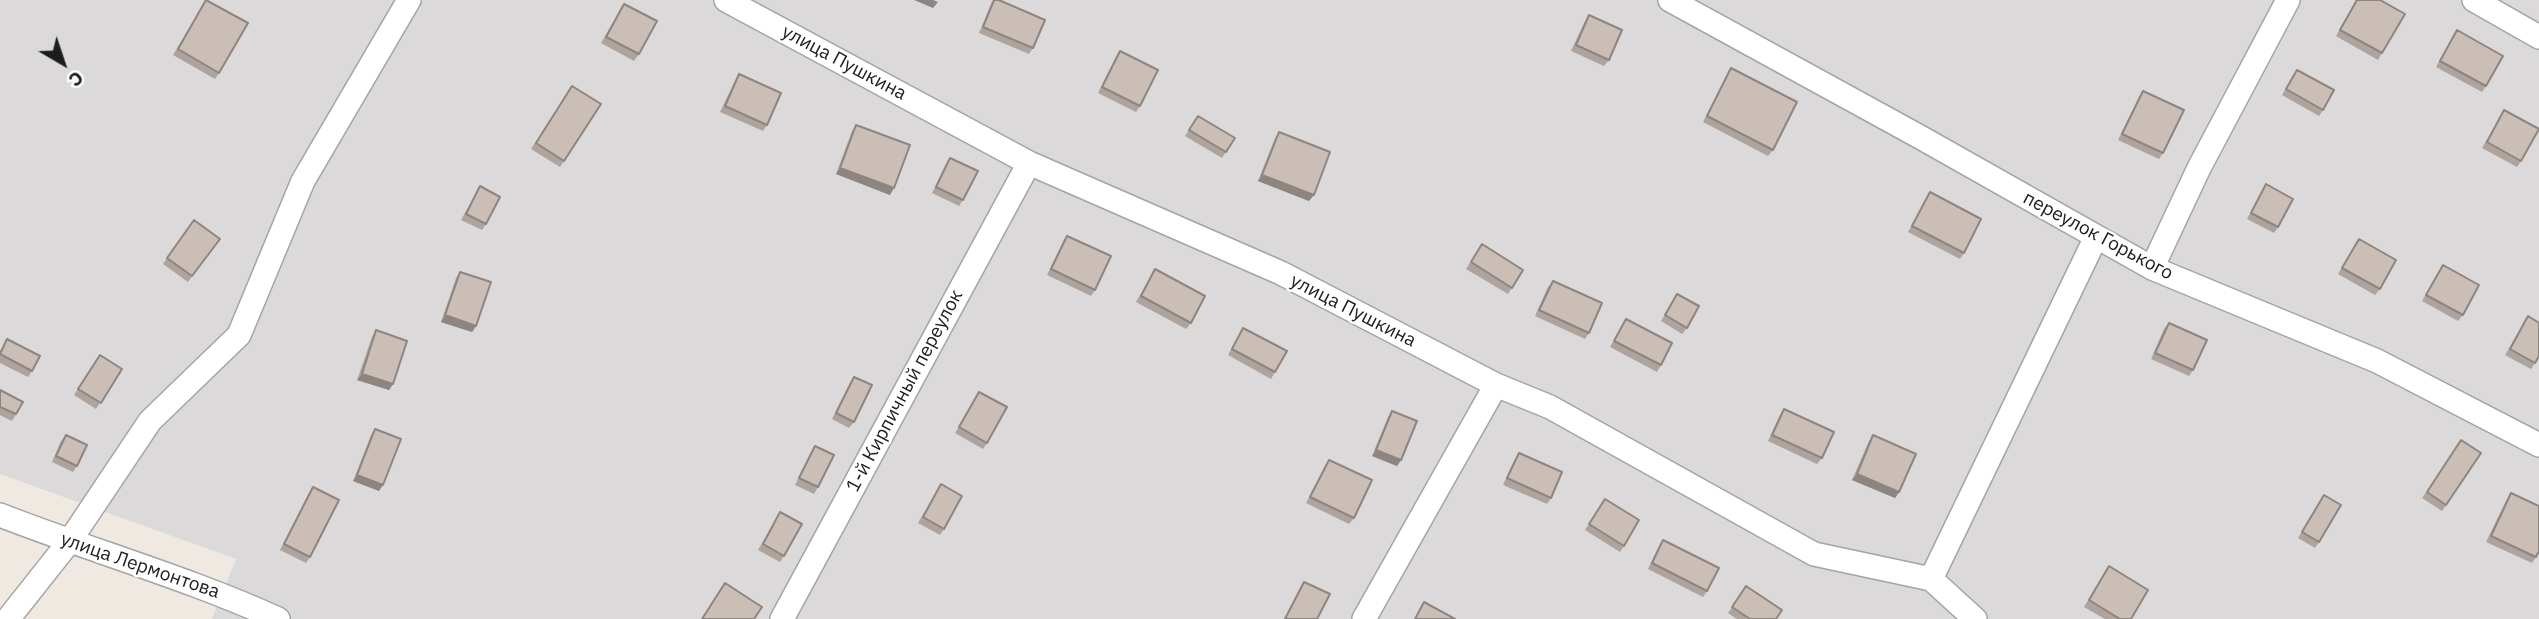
<!DOCTYPE html>
<html>
<head>
<meta charset="utf-8">
<style>
  body { margin:0 }
  #map { position:relative; width:2539px; height:619px; overflow:hidden; background:#efe9e1; font-family:"IBM Plex Sans",sans-serif }
  canvas { display:block }
  .north { position:absolute; left:28px; top:28px; width:70px; height:70px; -webkit-text-stroke:5px #fff; paint-order:stroke; rotate:141deg; font-size:19px; font-weight:700; line-height:28px; text-align:center; color:#1d1d1d }
  .north::after { content:''; display:block; margin:auto; width:24px; height:32px; background:#1d1d1d; clip-path:polygon(50% 0,100% 100%,50% 72%,0 100%) }
</style>
</head>
<body>
<div id="map">
<canvas width="2539" height="619"></canvas>
<div class="north">С</div>
</div>
<script>
const c = document.querySelector('canvas').getContext('2d');
c.lineJoin = 'round';
function fill(path, color) { c.fillStyle = color; c.fill(path, 'evenodd'); }
function stroke(path, color, width, dash) { c.strokeStyle = color; c.lineWidth = width; c.lineCap = dash ? 'butt' : 'round'; c.setLineDash(dash || []); c.stroke(path); }
function label(font, color, halo, rows, align = 'center') {
  c.font = font + ' "IBM Plex Sans",sans-serif'; c.lineWidth = 5; c.setLineDash([]); c.textBaseline = 'middle'; c.strokeStyle = halo; c.fillStyle = color; for (const [text, x, y, turn = 0] of rows) {
    c.save(); c.translate(x, y); c.rotate((+turn || 0) * Math.PI / 180); c.textAlign = isNaN(turn) ? turn : align; if (halo) c.strokeText(text, 0, 0); c.fillText(text, 0, 0); c.restore();
  }
}
fill(new Path2D(`
  M0 0H2539V619H212L236 559 0 474Z`), '#dbd9da');
const minor = new Path2D(`
  M726 0 1029 163 1281 273 1496 385 1550 407 1814 554 1931 579 1975 619
  M1670 0 1920 137 2152 268 2377 361 2539 445
  M2474 0 2539 37
  M2152 268 2199 168 2288 0
  M0 515C92 551 188 578 278 619
  M1931 579 2096 237
  M8 619 69 542 150 421 239 335 303 181 409 0
  M782 619 1029 163
  M1364 619 1496 385`);
stroke(minor, '#a4a4a4', 26);
stroke(minor, '#fff', 23);
fill(new Path2D(`
  M206 0 219 73 215 79 173 55Z
  M994 0 1033 48 1029 54 979 33 991 4Z
  M2356 0H2380L2382 53 2378 60 2336 36Z
  M624 4 639 54 634 61 601 43Z
  M1589 15 1609 60 1604 66 1571 51 1585 21Z
  M2457 30 2486 86 2482 92 2436 67Z
  M1120 51 1140 106 1136 112 1098 93 1116 57Z
  M1731 68 1773 150 1768 156 1703 122 1727 74Z
  M2297 70 2323 110 2319 116 2282 95Z
  M739 74 767 125 763 131 720 112 735 81Z
  M572 86 601 104 560 167 531 149Z
  M2143 91 2163 153 2159 159 2118 140 2139 97Z
  M2504 110 2521 161 2517 167 2482 148Z
  M1198 116 1235 138 1222 158 1185 136Z
  M856 125 890 195 836 174 852 131Z
  M1279 132 1309 201 1258 181 1275 138Z
  M950 158 963 200 959 206 932 193 946 164Z
  M2266 184 2278 227 2274 233 2247 219Z
  M480 186 486 224 482 230 461 220Z
  M1930 192 1964 253 1960 259 1908 232Z
  M1067 236 1095 290 1091 296 1047 275 1063 242Z
  M220 239 188 282 163 264 167 258Z
  M2359 239 2380 289 2375 295 2338 274Z
  M1482 244 1523 270 1508 294 1466 269Z
  M2443 265 2463 315 2458 321 2422 301Z
  M1155 269 1191 323 1186 329 1136 302Z
  M460 272 476 326 472 332 441 322 456 278Z
  M1553 281 1589 333 1585 339 1535 316 1548 287Z
  M1677 294 1687 328 1682 334 1661 321Z
  M2528 316 2535 363 2531 369 2505 355Z
  M1626 319 1661 365 1657 372 1610 347Z
  M2169 323 2193 370 2189 376 2151 359 2164 329Z
  M1243 328 1275 372 1271 379 1228 355Z
  M376 330 393 384 389 390 357 380 372 337Z
  M7 339 32 371 28 377 0 363V351Z
  M100 355 122 369 96 409 74 395Z
  M854 377V422L849 428 832 419 850 383Z
  M0 390 16 414 12 421 0 415Z
  M979 392 987 443 983 449 955 433Z
  M1784 409 1822 458 1817 464 1768 441 1780 415Z
  M1392 411 1401 460 1397 466 1372 456 1388 417Z
  M375 429 379 491 353 481 371 435Z
  M66 435 77 466 73 472 52 462 61 441Z
  M1873 435 1899 492 1895 498 1852 480 1869 441Z
  M2461 440 2481 453 2442 511 2422 498Z
  M815 446 818 487 814 494 795 485 811 452Z
  M1519 453 1551 498 1547 504 1503 485 1515 459Z
  M1329 460 1354 518 1349 524 1306 503 1325 466Z
  M941 484 944 529 940 535 918 523Z
  M313 487 310 557 306 563 280 550 309 493Z
  M2511 493 2536 557 2532 563 2486 542 2507 499Z
  M2324 495 2319 542 2315 548 2298 538Z
  M1605 499 1624 546 1620 552 1585 530Z
  M780 512 784 556 780 562 758 550Z
  M1663 540 1707 591 1703 597 1648 569 1659 546Z
  M2105 572 2131 619H2105L2084 607Z
  M1304 582 1317 619H1284L1300 588Z
  M1746 586 1776 619H1737L1728 613Z`), '#afa39d');
fill(new Path2D(`
  M914 0H933L938 2 933 8Z
  M840 168 894 188 890 195 836 174Z
  M1262 175 1314 195 1309 201 1258 181Z
  M445 315 476 326 472 332 441 322Z
  M362 374 393 384 389 390 357 380Z
  M1376 450 1401 460 1397 466 1372 456Z
  M1857 474 1899 492 1895 498 1852 480Z
  M357 475 383 485 379 491 353 481Z`), '#8e8580');
const building = new Path2D(`
  M206 0 248 23 219 73 178 49Z
  M994 0H999L1045 20 1033 48 983 27Z
  M2357 0H2380L2405 14 2382 53 2340 30Z
  M624 4 657 21 639 54 606 37Z
  M1589 15 1622 30 1609 60 1576 45Z
  M2457 30 2503 56 2486 86 2440 61Z
  M1120 51 1158 70 1140 106 1102 87Z
  M1731 68 1797 102 1773 150 1707 116Z
  M2297 70 2334 90 2323 110 2286 89Z
  M739 74 781 93 767 125 725 106Z
  M572 86 601 104 564 161 536 143Z
  M2143 91 2184 110 2163 153 2122 134Z
  M2504 110 2539 129 2521 161 2487 142Z
  M1198 116 1235 138 1226 152 1189 130Z
  M856 125 910 145 894 188 840 168Z
  M1279 132 1330 152 1314 195 1262 175Z
  M950 158 978 171 963 200 936 187Z
  M2266 184 2293 199 2278 227 2251 213Z
  M480 186 500 197 486 224 466 214Z
  M1930 192 1981 219 1964 253 1912 226Z
  M194 220 220 239 192 276 167 258Z
  M1067 236 1111 256 1095 290 1051 269Z
  M2359 239 2396 260 2380 289 2342 268Z
  M1482 244 1523 270 1512 288 1471 262Z
  M2443 265 2479 285 2463 315 2426 295Z
  M1155 269 1205 296 1191 323 1141 296Z
  M460 272 491 282 476 326 445 315Z
  M1553 281 1602 303 1589 333 1539 310Z
  M1677 294 1699 306 1687 328 1665 315Z
  M2528 316 2539 323V356L2535 363 2510 349Z
  M1626 319 1672 343 1661 365 1614 341Z
  M2169 323 2207 340 2193 370 2155 353Z
  M1243 328 1287 351 1275 372 1232 349Z
  M376 330 407 341 393 384 362 374Z
  M7 339 40 356 32 371 0 354Z
  M100 355 122 369 101 403 78 389Z
  M854 377 872 385 854 422 836 413Z
  M0 390 23 402 16 414 0 407Z
  M979 392 1007 407 987 443 959 427Z
  M1784 409 1834 432 1822 458 1772 435Z
  M1392 411 1417 421 1401 460 1376 450Z
  M375 429 401 439 383 485 357 475Z
  M66 435 87 445 77 466 56 456Z
  M1873 435 1916 454 1899 492 1857 474Z
  M2461 440 2481 453 2446 505 2427 492Z
  M815 446 834 455 818 487 799 478Z
  M1519 453 1562 472 1551 498 1507 478Z
  M1329 460 1372 480 1354 518 1310 497Z
  M941 484 962 496 944 529 923 517Z
  M313 487 339 500 310 557 284 544Z
  M2511 493 2539 506V551L2536 557 2491 536Z
  M2324 495 2341 505 2319 542 2302 532Z
  M1605 499 1639 520 1624 546 1589 524Z
  M780 512 802 524 784 556 763 544Z
  M1663 540 1719 568 1707 591 1652 563Z
  M2109 566 2148 590 2131 619H2120L2089 600Z
  M1304 582 1330 594 1317 619H1285Z
  M725 583 762 607 754 619H702Z
  M1746 586 1782 610 1776 619H1750L1732 607Z
  M1424 602 1455 619H1415Z`);
fill(building, '#cbbeb7');
stroke(building, '#8e8580', 2);
label('19px', '#1d1d1d', '#fff', [
  ["улица Пушкина",844,63,28],
  ["переулок Горького",2098,236,28],
  ["улица Пушкина",1353,311,27],
  ["1-й Кирпичный переулок",905,391,-62],
  ["улица Лермонтова",140,566,19]
]);
</script>
</body>
</html>
